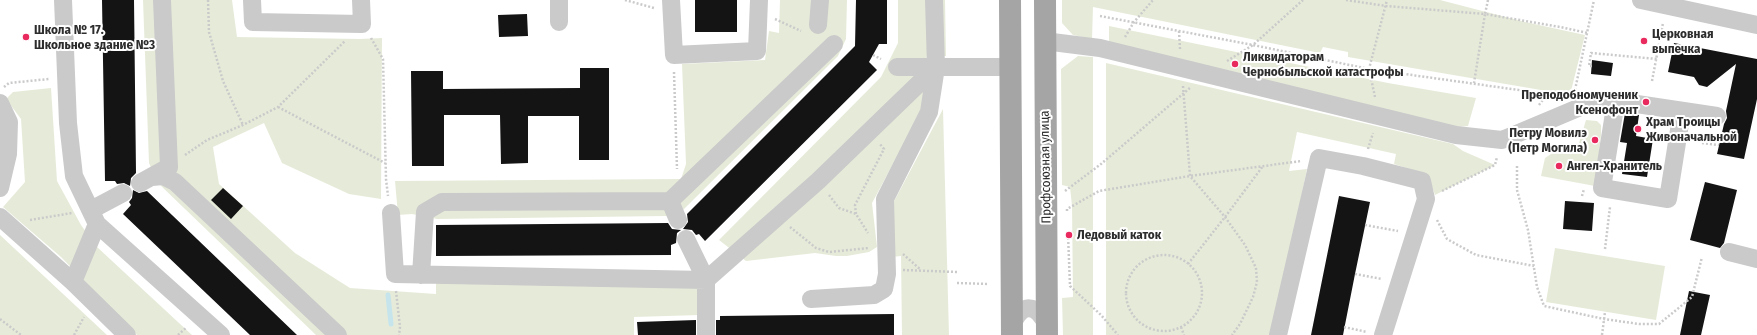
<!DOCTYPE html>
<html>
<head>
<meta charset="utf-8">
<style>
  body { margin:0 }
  canvas { display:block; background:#fff }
</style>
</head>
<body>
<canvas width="1757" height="335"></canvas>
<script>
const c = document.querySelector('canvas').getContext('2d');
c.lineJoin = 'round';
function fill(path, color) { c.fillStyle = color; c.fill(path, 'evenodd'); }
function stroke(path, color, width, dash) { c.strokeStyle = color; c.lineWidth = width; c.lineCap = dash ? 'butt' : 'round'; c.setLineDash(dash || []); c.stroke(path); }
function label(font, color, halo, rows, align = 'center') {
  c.font = font + ' "Fira Sans Condensed",sans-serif'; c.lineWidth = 4; c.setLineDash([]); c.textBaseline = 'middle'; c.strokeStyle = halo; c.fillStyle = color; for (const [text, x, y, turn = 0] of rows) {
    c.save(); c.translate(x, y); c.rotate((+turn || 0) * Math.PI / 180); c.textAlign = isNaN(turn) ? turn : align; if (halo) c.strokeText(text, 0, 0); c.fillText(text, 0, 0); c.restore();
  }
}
fill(new Path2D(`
  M143 0H232L237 37 360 39 382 38 381 199 349 194 282 163 264 123 213 147 219 184 295 253 350 288 436 294V283L699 286 700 315 634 317V335H316L158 183 149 163Z
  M780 0H847L846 39 838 56 683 210 666 216 437 219 412 214 398 215 395 181 681 179 686 164 682 64 765 60 769 31 779 33Z
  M898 0H945L946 56 927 55 922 110 872 203 877 247 869 252 847 256H836L815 253 746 261 719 240 881 77 898 43Z
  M1062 0H1440L1525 22 1585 35 1570 95 1348 57V52L1323 47 1320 53 1093 7 1092 39 1073 35 1062 23Z
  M1109 26 1388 83 1476 98 1468 126 1457 127 1109 43Z
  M1078 56 1093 57V335H1063L1062 298 1073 297 1072 206 1070 187 1062 185 1061 69Z
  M1106 63 1453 144 1463 151 1495 165 1435 195 1428 175 1394 164 1396 154 1297 132 1289 171 1307 169 1272 335H1106Z
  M51 88 57 181 81 225 97 247 192 335H137L61 257 3 207 25 182 21 119 6 99 13 92Z
  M943 109 949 335H902L901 256 892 257 891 207Z
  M1586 120 1597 121 1601 125V135L1595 186 1541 176 1545 158 1557 150 1576 153Z
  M0 235 107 335H0Z
  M1555 248 1665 266 1656 320 1546 302Z`), '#e6ebd9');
stroke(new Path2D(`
  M388 295 391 324`), '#c5e4ec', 5);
fill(new Path2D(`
  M102 0H134L136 173 131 178 130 186 124 183 117 184 115 181H105Z
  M695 0H737V32H695Z
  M856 0H887V44H879L869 62 877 70 705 241 699 234 696 235 692 230 683 229 688 222 687 214 855 46Z
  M527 14 528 36 499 37 498 15Z
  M1674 43 1757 59V99L1744 159 1717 154 1724 124 1727 118 1726 111 1736 64 1707 87 1699 85 1694 77 1668 72Z
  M1592 60 1613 63 1611 76 1591 74Z
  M580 68H609V160H579V116H528V163L501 164 500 115H444V166H412L411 71H443V89L580 88Z
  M1625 113 1639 115 1636 136 1653 139 1647 177 1622 174 1627 143 1620 142Z
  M1705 182 1737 190 1724 243 1720 248 1690 240Z
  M223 188 243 206 231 219 211 200Z
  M133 190 139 193 147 191 297 335H250L123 214 131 205 129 202 132 198Z
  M1339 196 1370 202 1355 274 1343 335H1311Z
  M1565 201 1594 203 1592 231 1563 229Z
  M668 223 672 229 681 230 677 233 676 243 671 245V255L436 256V225Z
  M1689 291 1710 295 1701 335H1680Z
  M894 314V335H716V320H720V316Z
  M696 320V335H638L637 322Z`), '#141414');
stroke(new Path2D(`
  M208 0 209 32 223 81 243 125
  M625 0 654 8
  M1346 0 1386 6 1485 14 1474 83
  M1488 0 1485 14 1560 27 1588 33
  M1100 16 1253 45 1369 69 1547 94
  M775 19 801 31
  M1179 31 1180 49
  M1125 37 1134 22 1153 0
  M371 38 383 59 386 179 388 196
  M873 55 881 59
  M1227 61 1253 45 1303 0
  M1592 66H1589L1591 53 1657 59
  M674 72 677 169
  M1652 81 1663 23
  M1183 86 1190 176 1225 217 1245 245 1256 268 1257 282 1253 297 1240 324 1232 335
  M4 87 9 83 49 79
  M1575 90 1594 0
  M1375 97 1369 69 1387 0
  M1539 105 1547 94 1559 97
  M278 107 385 163
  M1702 143 1719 145
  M1368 149 1373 133
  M185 155 207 140 243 125 278 107 345 41
  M1517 166V190L1528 230 1537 287 1544 306 1604 319 1639 324H1659L1692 297 1702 257
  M1065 191 1101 164 1191 87
  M1442 191 1495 165 1497 157
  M829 195 839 208 856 214 868 233
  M1582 196 1584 189
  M1067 211V209L1099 191 1190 176 1301 161
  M856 214 855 205 884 149 880 144
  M30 220 72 213
  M1437 220 1447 239 1476 255 1534 266
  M1365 225 1398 231
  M790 227 816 248 829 252 869 248
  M1068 234 1070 286 1101 315 1118 335
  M1605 249 1610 207
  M903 254 921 270
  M1126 293a38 38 0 1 1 76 0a38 38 0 1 1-76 0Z
  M1188 264 1225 217 1263 166
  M903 270 957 272
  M1355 274 1382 279
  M957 283 989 284
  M396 291 400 327 399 335
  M0 319 21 335
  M1181 327 1184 335
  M1344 327 1367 332
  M74 335 84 317
  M178 335 187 327
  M1602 335 1605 312`), '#cacaca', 2.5, [2, 2]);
stroke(new Path2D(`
  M63 0 68 123 74 176 97 224
  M252 0 253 22 362 24 361 0
  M559 0V22
  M671 0 674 55 757 51 759 0
  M1641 0 1757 25
  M818 25 820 0
  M1044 41 1100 48 1456 135 1502 140 1590 103 1610 100 1717 116
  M897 67H1010
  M1616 101 1602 188 1668 199 1682 111
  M0 103 9 122 8 154 0 188
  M152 177 163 176 175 182 338 335
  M140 183 169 167 162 0
  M670 201 678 220
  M91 210 123 193
  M391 213 395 274 706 280 686 239
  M0 217 73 282
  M1729 252 1757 259
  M421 275 425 212 442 202 670 201 834 44
  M811 299 874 295 884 289 887 274 885 199 929 112 936 67 934 0
  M1012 326C1021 301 1038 304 1047 326
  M127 335 73 282 97 224 221 335
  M706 335V280L818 181 936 67
  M1278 335 1319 158 1363 166 1422 181 1426 199 1383 335`), '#cacaca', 18);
stroke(new Path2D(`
  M1010 0 1012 335
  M1045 0 1047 335`), '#a5a5a5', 22);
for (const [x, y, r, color] of [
  [26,37,4,"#e92a5f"],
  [1644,41,4,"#e92a5f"],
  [1235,64,4,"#e92a5f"],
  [1646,102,4,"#e92a5f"],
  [1638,129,4,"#e92a5f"],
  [1595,140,4,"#e92a5f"],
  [1559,166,4,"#e92a5f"],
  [1069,235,4,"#e92a5f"]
]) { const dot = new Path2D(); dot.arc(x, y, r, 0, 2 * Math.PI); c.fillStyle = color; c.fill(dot); stroke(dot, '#fff', 1.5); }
label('bold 13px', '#2d2d2d', '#fff', [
  ["Школа № 17.",34,30],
  ["Школьное здание №3",34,45],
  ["Церковная",1652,34],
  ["выпечка",1652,49],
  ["Ликвидаторам",1243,57],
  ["Чернобыльской катастрофы",1243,72],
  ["Преподобномученик",1638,95,"right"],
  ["Ксенофонт",1638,110,"right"],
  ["Храм Троицы",1646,122],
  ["Живоначальной",1646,137],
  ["Петру Мовилэ",1587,133,"right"],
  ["(Петр Могила)",1587,148,"right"],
  ["Ангел-Хранитель",1567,166],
  ["Ледовый каток",1077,235]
], 'left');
label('13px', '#2d2d2d', '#fff', [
  ["Профсоюзная улица",1046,167,-91]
]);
</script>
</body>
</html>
